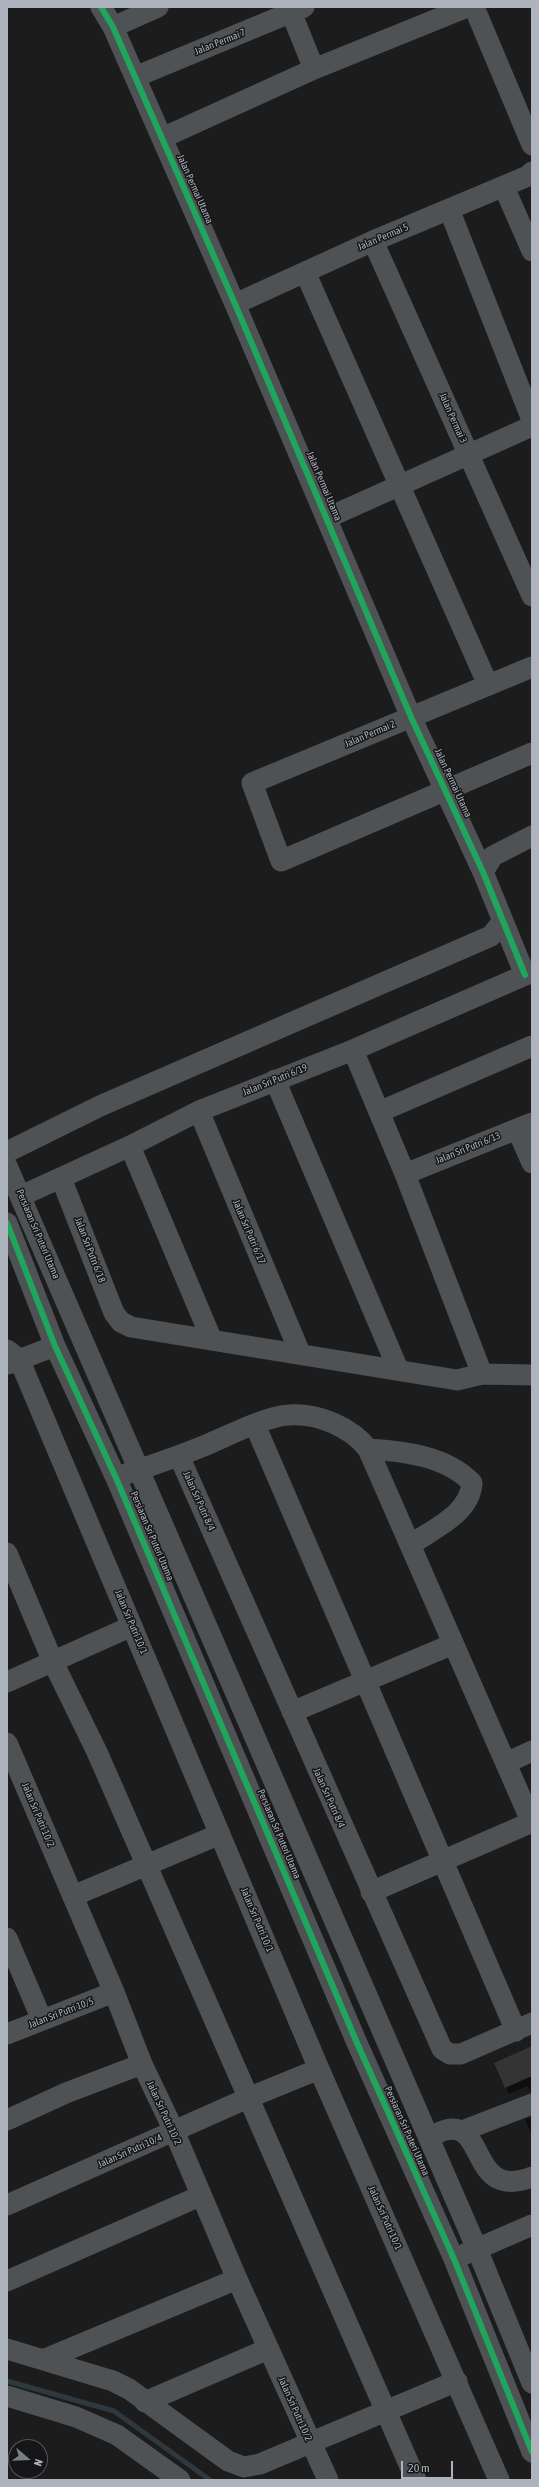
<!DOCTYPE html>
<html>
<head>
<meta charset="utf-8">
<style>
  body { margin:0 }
  #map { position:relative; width:539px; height:2487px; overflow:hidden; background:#1c1c1c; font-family:"Asap Condensed",sans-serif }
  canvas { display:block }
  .frame { position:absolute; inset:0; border:8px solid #adb4bd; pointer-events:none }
  .north { position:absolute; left:8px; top:2439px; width:40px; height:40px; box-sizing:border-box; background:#161618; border:1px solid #52555a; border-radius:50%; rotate:109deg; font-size:11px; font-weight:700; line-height:16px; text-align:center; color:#adb4bd }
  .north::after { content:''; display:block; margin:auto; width:14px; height:18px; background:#7a7f85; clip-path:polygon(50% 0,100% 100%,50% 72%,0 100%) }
  .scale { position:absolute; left:401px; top:2461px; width:52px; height:18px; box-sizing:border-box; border:2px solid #adb4bd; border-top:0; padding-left:5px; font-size:12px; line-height:14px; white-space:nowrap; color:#adb4bd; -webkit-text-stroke:3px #161618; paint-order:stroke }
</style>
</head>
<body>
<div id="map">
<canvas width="539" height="2487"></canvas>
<div class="frame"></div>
<div class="north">N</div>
<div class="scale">20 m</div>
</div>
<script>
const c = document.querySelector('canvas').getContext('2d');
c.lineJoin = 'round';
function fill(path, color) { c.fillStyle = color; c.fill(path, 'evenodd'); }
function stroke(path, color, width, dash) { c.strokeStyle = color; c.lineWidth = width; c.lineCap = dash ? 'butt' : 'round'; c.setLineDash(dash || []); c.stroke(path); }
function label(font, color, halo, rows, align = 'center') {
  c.font = font + ' "Asap Condensed",sans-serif'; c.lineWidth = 3; c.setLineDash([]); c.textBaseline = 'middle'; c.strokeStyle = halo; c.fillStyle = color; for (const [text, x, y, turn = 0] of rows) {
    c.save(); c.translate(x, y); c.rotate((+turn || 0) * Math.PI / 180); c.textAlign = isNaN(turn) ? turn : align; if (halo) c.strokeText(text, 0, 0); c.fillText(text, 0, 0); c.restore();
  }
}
fill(new Path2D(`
  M532 2047V2095L528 2086 509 2094 506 2088Z
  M532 2117V2135L525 2120Z`), '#0007');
stroke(new Path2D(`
  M7 2381 114 2411 210 2480`), '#2e393f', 5);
fill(new Path2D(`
  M532 2046V2076L505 2088 494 2063Z`), '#343434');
stroke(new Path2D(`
  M101 7 113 27 235 304 411 717 483 872 525 975
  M289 7 314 69
  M474 7 532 145
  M113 27 158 7
  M135 77 304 7
  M162 138 314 69 467 7
  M504 187 532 251
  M449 209 532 420
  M373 241 532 596
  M305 272 488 685
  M235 304 373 241 528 176 532 172
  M327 518 532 426
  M532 667 252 783 281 861 532 753
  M483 872 493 856 532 836
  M353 1050 405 1174 482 1374
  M275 1080 398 1369
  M199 1111 300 1353
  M379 1112 532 1046
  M517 1129 532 1163
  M130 1146 211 1338
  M7 1152 100 1106 491 936 502 922
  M7 1166 477 2249 532 2383
  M405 1174 532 1123
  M61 1178 114 1313 121 1322 131 1327 457 1380 482 1374 532 1375
  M21 1196 130 1146 199 1111 353 1050 532 972
  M7 1223 55 1346 116 1478 357 2043 454 2259 532 2452
  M7 1350 19 1359 319 2069 499 2480
  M8 1364 55 1346
  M255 1425 516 2031
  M368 1449C403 1451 447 1456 472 1483 470 1514 433 1529 410 1545
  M179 1456 442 2049 450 2054H461L532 2023
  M126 1474C153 1465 180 1456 206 1445 228 1436 266 1416 289 1415 318 1413 351 1427 368 1449L532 1823
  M7 1553 53 1662 97 1752 416 2480
  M7 1682 132 1626
  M292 1712 453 1644
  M7 1743 114 1992 142 2064 174 2131 237 2279 328 2480
  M506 1763 532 1751
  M371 1892 532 1822
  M73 1896 220 1834
  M7 1938 42 2020
  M7 2034 114 1992
  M7 2120 66 2093 142 2064
  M462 2131 532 2104
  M429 2138C434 2135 440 2131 446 2130 487 2120 469 2201 532 2177
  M7 2205 248 2098 319 2069
  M465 2254 532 2225
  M7 2281 200 2196
  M7 2349 113 2381 129 2389 228 2461 244 2467 260 2464 457 2381
  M43 2360 237 2279
  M7 2396 76 2417 117 2435 180 2480
  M145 2402 268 2349`), '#4f5255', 21);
stroke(new Path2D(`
  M101 7 113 27 235 304 411 717 483 872 525 975
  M7 1223 55 1346 116 1478 357 2043 454 2259 532 2452`), '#20a55d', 6);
label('10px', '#adb4bd', '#161618', [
  ["Jalan Permai 7",220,42,-22],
  ["Jalan Permai Utama",195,189,66],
  ["Jalan Permai 5",383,237,-23],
  ["Jalan Permai 3",453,418,66],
  ["Jalan Permai Utama",324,486,67],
  ["Jalan Permai 2",370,734,-23],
  ["Jalan Permai Utama",453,783,65],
  ["Jalan Sri Putri 6/19",275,1080,-22],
  ["Jalan Sri Putri 6/13",468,1148,-22],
  ["Jalan Sri Putri 6/17",249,1232,67],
  ["Persiaran Sri Puteri Utama",38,1234,67],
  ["Jalan Sri Putri 6/18",90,1250,69],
  ["Jalan Sri Putri 8/4",199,1501,66],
  ["Persiaran Sri Puteri Utama",152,1536,67],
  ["Jalan Sri Putri 10/1",131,1622,67],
  ["Jalan Sri Putri 8/4",329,1798,66],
  ["Jalan Sri Putri 10/2",38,1815,67],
  ["Persiaran Sri Puteri Utama",279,1834,67],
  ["Jalan Sri Putri 10/1",257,1920,67],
  ["Jalan Sri Putri 10/5",61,2013,-21],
  ["Jalan Sri Putri 10/2",164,2113,65],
  ["Persiaran Sri Puteri Utama",407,2131,66],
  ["Jalan Sri Putri 10/4",130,2151,-24],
  ["Jalan Sri Putri 10/1",385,2218,66],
  ["Jalan Sri Putri 10/2",295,2409,66]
]);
</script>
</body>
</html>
